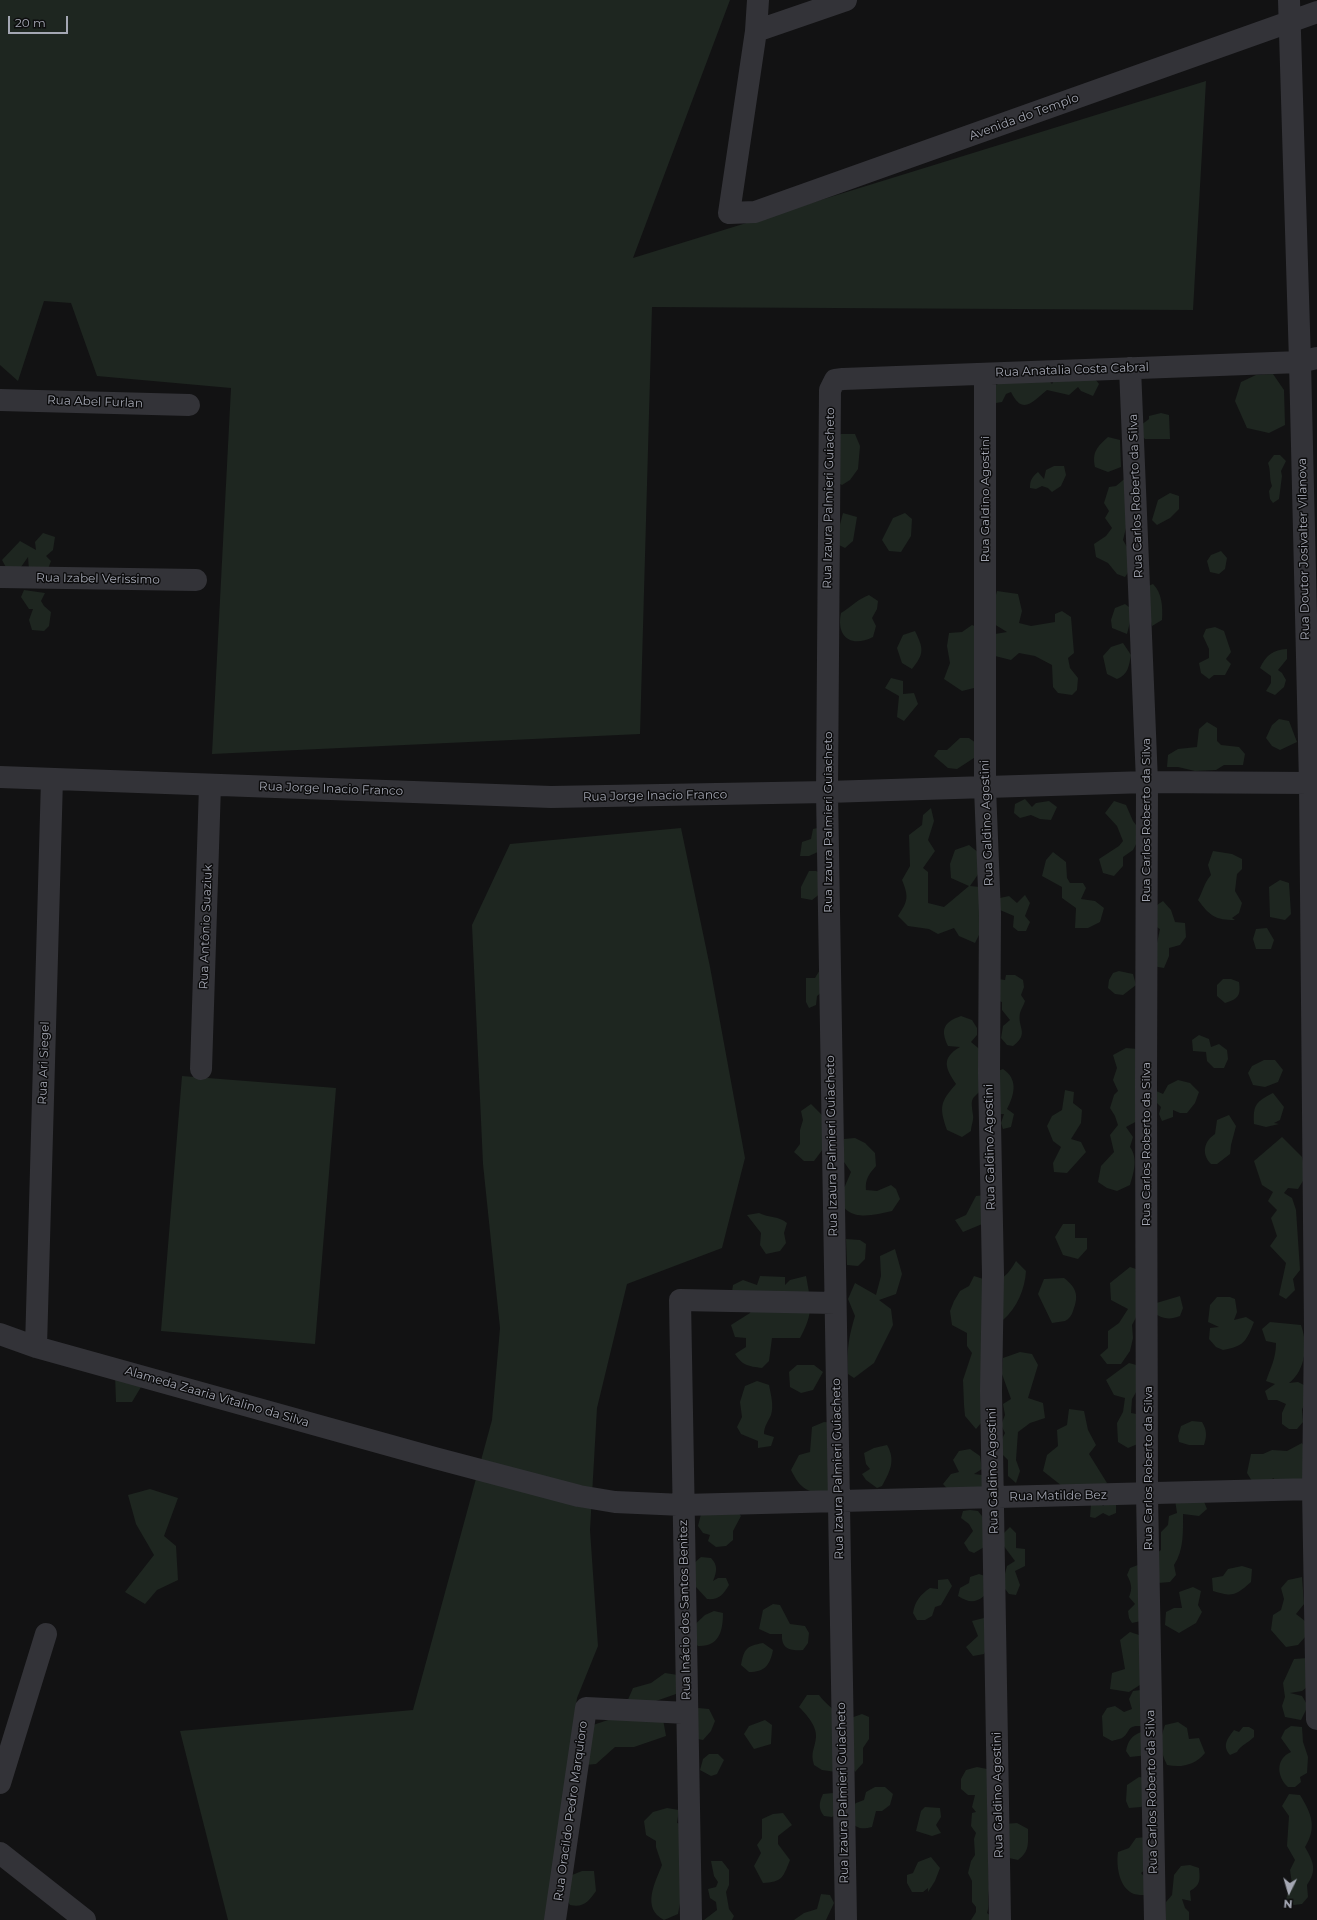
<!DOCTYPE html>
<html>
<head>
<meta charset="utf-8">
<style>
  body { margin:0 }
  #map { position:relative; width:1317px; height:1920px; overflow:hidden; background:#121213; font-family:Montserrat,sans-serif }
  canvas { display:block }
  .north { position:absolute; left:1269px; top:1872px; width:40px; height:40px; -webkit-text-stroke:3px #0d0d0e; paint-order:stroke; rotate:185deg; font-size:11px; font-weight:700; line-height:16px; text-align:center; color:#a4a7b3 }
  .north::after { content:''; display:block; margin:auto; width:14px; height:18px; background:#a4a7b3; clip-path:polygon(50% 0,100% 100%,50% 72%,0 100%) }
  .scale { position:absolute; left:8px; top:16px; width:60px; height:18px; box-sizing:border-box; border:2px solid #a4a7b3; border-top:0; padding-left:5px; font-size:12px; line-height:14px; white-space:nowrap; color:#a4a7b3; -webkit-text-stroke:3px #0d0d0e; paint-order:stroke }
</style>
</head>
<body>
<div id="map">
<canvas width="1317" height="1920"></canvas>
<div class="north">N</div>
<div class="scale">20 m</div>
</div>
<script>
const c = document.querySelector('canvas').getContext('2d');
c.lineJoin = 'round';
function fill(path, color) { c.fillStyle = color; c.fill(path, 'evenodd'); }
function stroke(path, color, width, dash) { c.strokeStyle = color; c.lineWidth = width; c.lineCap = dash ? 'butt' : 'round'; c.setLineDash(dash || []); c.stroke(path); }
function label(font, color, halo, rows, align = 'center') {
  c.font = font + ' Montserrat,sans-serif'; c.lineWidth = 3; c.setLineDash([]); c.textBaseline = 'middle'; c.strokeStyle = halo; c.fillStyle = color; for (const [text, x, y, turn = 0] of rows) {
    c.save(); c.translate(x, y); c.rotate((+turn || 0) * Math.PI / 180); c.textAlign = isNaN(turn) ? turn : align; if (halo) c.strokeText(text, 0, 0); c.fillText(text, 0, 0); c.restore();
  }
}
fill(new Path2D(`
  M0 0H730L633 258 1206 81 1193 310 652 307 640 734 212 754 231 388 97 376 71 303 44 301 18 381 0 365Z
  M1058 374 1092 375 1099 384 1093 396 1081 391 1078 387 1069 395 1047 390C1034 400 1023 417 1011 392L1006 394 1002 402 990 404 996 385 1004 381 1045 376 1052 384Z
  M1273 374 1284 390 1285 425 1269 433 1247 428 1235 401 1241 382 1256 375Z
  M1161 413 1169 415 1170 439H1145L1138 432 1141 425 1149 419V416Z
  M841 434H855L860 446 858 469 850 480 842 485 836 482 835 438Z
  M1108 437 1120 440 1121 467 1108 472 1095 467C1092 452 1097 447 1108 437Z
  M1274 455H1280L1286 461 1281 471 1282 476 1279 499 1273 503 1270 499 1269 491 1272 486C1269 478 1271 471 1268 463Z
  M1054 466H1064L1066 475 1061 486 1052 492 1048 488 1042 486 1036 489 1030 488C1030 480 1032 477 1038 472L1044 479 1046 470Z
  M1128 476V520L1123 540 1128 549 1131 568 1125 577 1117 574 1108 563 1096 557 1094 544 1106 536 1112 528 1105 518 1109 511 1104 503 1109 487 1116 486Z
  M1170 493 1179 496V509L1170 518 1157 525 1152 520 1158 500Z
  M843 513 857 517 853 541 845 548 839 545V528Z
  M905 513 912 519 911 536 901 552 889 551 882 540 893 518Z
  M43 533 55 537 53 550 46 556 51 561 46 574 29 570 28 557 21 567 8 571 2 560 20 541 36 550 35 542Z
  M1221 551 1227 558 1225 569 1219 574 1210 572 1207 561 1211 555Z
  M1153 584C1162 593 1163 607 1162 620L1152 626 1143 588Z
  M24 590 45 593 41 601 44 606 51 612 49 626 44 631 32 630 29 620 33 609H29L21 597Z
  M997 591 1018 594 1022 611 1019 623 1031 626 1055 622V614L1062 611 1071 617 1074 653 1068 658 1070 668 1078 678 1077 690 1072 695 1058 693 1053 687 1052 665 1035 656 1019 653 1011 660 995 656V634L1007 632 994 624V602Z
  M869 595 878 601 877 609 872 618 876 626 873 637C851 648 836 637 841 613 851 607 858 599 869 595Z
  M1125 604 1133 610 1127 634 1112 628 1111 620 1115 608Z
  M972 625 982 629 974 688 962 691 944 679 950 663 947 646 949 633 962 632Z
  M1215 627 1224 631 1231 652 1226 659 1231 664 1225 675H1214L1209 679 1201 673 1199 663 1209 658V649L1203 636 1206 629Z
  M915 631C924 649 924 654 912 669L902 663 897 648 903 635Z
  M1123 643 1131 655C1129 666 1128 675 1117 679L1107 674 1103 656 1111 647Z
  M1287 649V659L1278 670 1282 673 1286 680 1284 687 1275 695 1266 691 1271 683V676L1260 668C1266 655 1273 650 1287 649Z
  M891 678 903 681V694L914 693 918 704 904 721 897 717 899 696 885 688Z
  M1279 719 1289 721 1297 742 1280 750 1272 746 1266 738 1272 725Z
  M1207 722 1217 728V741L1221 745 1239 747 1245 754 1243 765H1224L1216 770 1195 771 1178 767H1167L1168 755 1178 749 1197 747 1199 729Z
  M960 738H969L976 743 977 756 957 769 948 768 934 756 938 750H947Z
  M1025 799 1032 807 1036 803 1049 801 1057 807 1051 820 1040 819 1031 815 1020 818 1014 813 1015 804Z
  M1114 801 1126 805 1133 821 1142 833 1133 850 1123 857V866L1114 876 1103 873 1099 859 1119 846 1123 841 1117 826 1105 813Z
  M931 808 934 821 928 840 935 851 923 868 928 872V903L944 907 969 886 951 878 950 864 955 850 969 845 984 857 979 873 970 886 980 887 981 931 975 943 959 936 954 928 938 934 929 929 908 926 898 916C908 901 909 897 902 880L910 866 909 835 922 825 923 815Z
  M822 827 820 851 809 856H800L802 842 811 839 813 829Z
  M681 828 710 967 745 1158 722 1248 627 1284 597 1408 590 1530 598 1646 577 1698 547 1920H228L180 1731 413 1710 492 1420 500 1328 483 1164 472 925 510 844Z
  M1213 851 1232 854 1242 859V869L1237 874 1235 891 1242 903 1239 913 1232 918 1235 920C1215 920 1210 916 1198 900 1203 891 1204 883 1211 875L1208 865Z
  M1053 852 1066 862 1067 878 1070 883H1083L1086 888 1081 899 1095 901 1104 908 1100 922 1088 928H1075L1076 908 1062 898V887L1042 876 1046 860Z
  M809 871H816L826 876 821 893 812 900 801 898V887Z
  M1280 880 1289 883 1291 914 1285 920 1270 917 1269 887Z
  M1025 895 1030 903 1025 916 1030 922 1026 931H1018L1013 927 1014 916 1000 910V898L1009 896 1017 903Z
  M1163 901 1171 910 1175 922 1185 923 1186 937 1180 945 1169 948V956L1164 968 1152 966 1160 929 1153 925 1154 907Z
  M1267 928 1274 940 1271 949H1256L1253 939 1256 929Z
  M821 968 822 992 817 996 816 1005 809 1008 806 1002V978H815Z
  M1119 971 1133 974 1136 985 1123 995 1115 994 1108 988 1109 980 1113 973Z
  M1006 975H1015L1023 980 1024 987 1021 995 1025 1001C1024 1005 1021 1009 1020 1013 1017 1028 1030 1033 1013 1046L1007 1045 1001 1038 1003 1026 1010 1020 1002 1010V1002L994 1000 998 979 1005 980Z
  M1223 979H1231L1239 982C1241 996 1238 999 1225 1003L1217 996V985Z
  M961 1016 972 1020 977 1028V1035L971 1042 983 1052 984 1088C970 1100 971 1098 973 1115 974 1120 971 1126 971 1131L962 1137 947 1130C939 1107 940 1102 956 1084 945 1068 941 1058 960 1047L948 1046C940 1029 944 1022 961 1016Z
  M1199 1035 1209 1039 1211 1047 1219 1044 1227 1050 1228 1059 1224 1068H1214L1207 1061 1206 1052 1193 1051 1192 1040Z
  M1126 1048 1138 1049 1139 1120 1126 1127 1133 1137 1130 1147C1138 1158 1134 1172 1130 1185L1117 1191 1107 1188 1098 1182 1101 1166 1114 1152 1110 1135 1118 1125 1115 1116 1110 1108 1114 1095 1118 1091 1113 1080 1117 1068 1113 1055Z
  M1264 1060H1275L1283 1070 1278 1082 1265 1087 1253 1085 1248 1073 1252 1066Z
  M1003 1069C1018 1079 1015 1094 1007 1109L1014 1114 1011 1127 1003 1129 1001 1123 1004 1114H1000L995 1072Z
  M182 1076 336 1088 315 1344 161 1331Z
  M1178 1080 1190 1083 1199 1092 1195 1103 1187 1113H1180L1173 1110V1117L1162 1121 1159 1114 1161 1107 1157 1103 1154 1090 1163 1094 1168 1085Z
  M1065 1090 1074 1092 1073 1103 1082 1110 1081 1123 1071 1139 1081 1142 1086 1152 1067 1173 1054 1172 1053 1163 1061 1147 1053 1141 1047 1126 1052 1116 1062 1110Z
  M1273 1093 1284 1107 1280 1120 1274 1123 1279 1124 1266 1127 1254 1124C1253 1104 1256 1102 1273 1093Z
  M811 1104 822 1115 823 1149 814 1161H804L794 1152 800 1144V1130L803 1120 801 1111Z
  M1229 1115 1236 1126 1231 1145 1230 1154 1217 1164H1211C1201 1154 1204 1141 1215 1134L1217 1120Z
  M1282 1137 1302 1157 1306 1176 1298 1189 1288 1188 1284 1193 1292 1198 1296 1210 1300 1270 1293 1279 1295 1290 1286 1299 1279 1295 1286 1263 1270 1246 1277 1236 1271 1218 1277 1210 1268 1201 1273 1192 1262 1185 1254 1161Z
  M855 1138 865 1143 875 1153 876 1166C869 1174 865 1179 866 1190L877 1191 891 1185 896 1189 900 1199 892 1211C871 1216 843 1223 838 1193L845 1186 851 1172 844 1162V1139Z
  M986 1195 987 1222 963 1232 955 1220 966 1215 976 1196Z
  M759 1213C769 1218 779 1216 787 1223L784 1233 786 1243 780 1251 766 1254 760 1245 761 1233 747 1215Z
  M1063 1224H1075V1238H1087V1249L1078 1259 1063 1255 1055 1237Z
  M846 1239 860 1240 866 1244 865 1259 858 1266 847 1265Z
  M895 1249 902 1274 896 1294 879 1300 891 1309 893 1325 874 1363 854 1378 848 1374C847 1349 848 1340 855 1316L848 1299 855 1283 876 1295 881 1276 880 1256Z
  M1016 1261 1026 1271C1025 1289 1017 1308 1003 1320L991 1411 976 1429 965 1416 964 1405 963 1380 972 1353 967 1346V1333L952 1325 950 1311 954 1301 960 1291 969 1286 974 1276C996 1284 1004 1282 1016 1261Z
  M1130 1267 1139 1270 1141 1308 1132 1325 1133 1338 1130 1351 1121 1364H1107L1100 1355 1108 1348V1331L1119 1323 1128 1309 1111 1300 1110 1283Z
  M760 1276 785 1277V1285L790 1280 806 1276C811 1303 814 1313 800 1338H772L769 1361 762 1368C748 1366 743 1366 735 1354L746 1347V1338L735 1337 731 1325 750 1313 752 1308 732 1292 733 1285 743 1280 757 1285Z
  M1064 1278C1077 1288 1079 1296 1073 1311 1072 1315 1069 1319 1065 1321 1061 1322 1056 1322 1052 1323L1038 1294 1044 1279Z
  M1180 1296 1183 1308 1180 1316C1170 1320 1162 1319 1154 1313L1153 1304Z
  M1217 1297H1230L1235 1299 1237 1312 1234 1320 1246 1317 1254 1322C1246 1342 1244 1346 1223 1350L1216 1347 1209 1339 1210 1328 1219 1327 1208 1322 1210 1305Z
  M1270 1322 1301 1325C1308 1344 1306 1370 1289 1383L1298 1382 1308 1387 1307 1401 1302 1409 1303 1422 1297 1429H1289L1282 1424V1413L1286 1404 1277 1400H1268L1265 1391 1275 1384 1266 1381C1271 1367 1276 1358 1276 1343L1266 1341 1262 1329Z
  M1020 1352 1032 1354 1038 1365 1028 1398 1043 1403 1045 1418 1030 1423 1018 1432 1016 1460 1020 1471 1016 1483 1008 1476V1460L997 1449 1005 1433 1001 1425 1005 1415 1003 1404 1011 1399 1002 1374 1003 1358Z
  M1129 1363 1140 1366 1141 1384 1132 1399 1131 1413 1142 1415 1140 1443 1128 1448 1118 1442 1117 1423 1123 1412 1125 1398 1114 1395 1106 1380Z
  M797 1365H814L823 1372 813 1390 801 1393 790 1387 789 1372Z
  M115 1374 141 1387 132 1402H116Z
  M757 1381 769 1385C771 1395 774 1406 771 1415 768 1422 764 1426 764 1434L774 1437 771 1446 758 1448V1441L741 1434 737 1427 742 1417 740 1402 745 1386Z
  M1069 1409 1084 1411 1088 1430 1096 1445 1089 1454 1107 1483 1100 1487 1062 1486 1043 1471 1047 1455 1058 1446 1057 1430 1067 1425Z
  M1192 1421 1202 1422C1207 1430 1207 1436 1204 1445H1189L1179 1442 1178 1436 1181 1426Z
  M824 1422 836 1423 835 1488 825 1495C805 1491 800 1488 791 1470L799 1455 810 1452 812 1427Z
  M1302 1443 1306 1450 1307 1473 1299 1485H1282L1273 1478 1269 1485 1255 1486 1247 1473 1251 1454H1263L1272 1450 1287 1451Z
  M887 1445C896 1460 890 1472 882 1486L877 1488 866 1480 862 1474 870 1469 866 1464 864 1453 874 1448Z
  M970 1449 980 1456 982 1469 974 1474 982 1475 983 1494 953 1495 943 1484 951 1474 959 1472 953 1460 959 1451Z
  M150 1489 178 1498 164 1536 176 1546 178 1580 157 1590 145 1604 125 1592 154 1555 136 1524 128 1495Z
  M1203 1499 1207 1509 1199 1516 1183 1514C1183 1532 1184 1550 1174 1565L1176 1575 1170 1582 1158 1583 1152 1556 1161 1550V1532L1168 1525 1169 1516 1177 1513 1175 1500Z
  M1098 1500 1103 1506 1108 1501 1116 1503V1513L1109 1516 1103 1513 1095 1518 1090 1517 1091 1504Z
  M735 1508 741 1516 733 1531V1540L726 1546 716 1547 708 1541 710 1535 703 1533 698 1526 701 1514Z
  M970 1510 978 1511 985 1520 986 1546 974 1553 969 1551 964 1543 973 1531 969 1524 961 1518 963 1511Z
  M1010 1527 1016 1533V1548L1025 1549V1566L1015 1571 1020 1585 1016 1595 1009 1594 1002 1585 1007 1566 1015 1561 1003 1545 1002 1535Z
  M701 1557 711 1558C718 1565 717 1572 713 1581L718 1578H726L729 1585C723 1595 719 1600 707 1599L696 1587 694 1563Z
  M1138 1565 1141 1621 1132 1623 1129 1618 1128 1611 1135 1604 1129 1597C1133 1588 1131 1583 1127 1575L1130 1568Z
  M1242 1566 1252 1569 1251 1582C1235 1596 1233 1597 1213 1591L1212 1578 1223 1576 1228 1569Z
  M979 1574 988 1577 984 1596C974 1604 968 1602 958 1596L960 1588 969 1583 970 1577Z
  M1302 1577 1304 1604 1296 1614 1305 1621 1306 1636 1298 1645 1286 1647 1271 1630 1273 1615 1281 1610 1284 1599 1281 1588 1288 1580Z
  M948 1579 952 1586 941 1605 935 1607 932 1616 925 1620H917L913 1613C915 1601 920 1595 930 1588L938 1589V1580Z
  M1193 1587 1201 1591 1198 1605 1202 1612 1196 1623 1179 1633 1165 1625 1166 1612 1174 1608H1182L1179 1592Z
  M773 1604 780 1605 790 1624 805 1626 809 1633 808 1643 803 1650C790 1651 781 1649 782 1634H770L759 1629 763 1610Z
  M714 1611 723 1613C723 1631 719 1647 698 1646L692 1641 690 1629 705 1615Z
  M984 1618 989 1646 984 1654 973 1656 966 1647 978 1636 972 1621Z
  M1130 1632 1142 1636 1146 1681 1129 1692 1110 1689 1112 1673 1125 1669 1120 1640Z
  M763 1643 773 1650C770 1665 765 1672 749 1672L741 1665C744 1649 746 1646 763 1643Z
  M1308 1658 1311 1684 1302 1691 1290 1693 1302 1696 1308 1706 1301 1720 1285 1717 1282 1706 1285 1697 1283 1683 1294 1659Z
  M665 1673 678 1675 676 1694 656 1701 663 1719 666 1736 634 1747H615L596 1764 585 1765 590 1726 611 1719 623 1711 633 1688 651 1683Z
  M1141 1690V1726C1126 1725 1131 1732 1122 1738 1120 1739 1114 1740 1112 1741L1103 1736 1102 1716 1107 1708 1115 1706 1124 1712 1132 1709 1129 1699 1133 1691Z
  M807 1695H819C826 1705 837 1711 845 1720L862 1714 869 1717V1739L863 1748V1763L855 1772 850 1761 836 1772 822 1770 814 1765C810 1752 815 1749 816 1737 817 1726 806 1714 799 1707Z
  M698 1708 709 1709 715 1721 711 1731 703 1740 693 1738Z
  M765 1720 772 1725 771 1744 754 1749 744 1734 749 1726Z
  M1178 1722 1187 1728 1189 1739 1199 1738 1205 1753C1195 1765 1182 1768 1167 1765 1160 1750 1159 1741 1165 1725Z
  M1291 1726 1302 1727 1303 1742 1308 1757 1307 1773 1300 1777 1301 1782 1295 1787H1288C1277 1777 1275 1759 1291 1752L1281 1738 1285 1730Z
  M1243 1727H1249L1254 1730V1737C1248 1743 1241 1745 1237 1752L1230 1755C1222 1746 1227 1739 1234 1730L1239 1732Z
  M1141 1732 1148 1755 1130 1757 1126 1751C1128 1740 1132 1736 1141 1732Z
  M709 1754H718L724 1760 717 1774 711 1776 700 1770 703 1759Z
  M977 1767 987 1769 989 1891C987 1899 990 1906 987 1913L996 1920H971L976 1912V1907L972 1902V1881L968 1873 971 1861 975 1855 974 1839 976 1833 971 1826 972 1813 976 1812 972 1807 975 1795H968L961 1789V1779L966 1770Z
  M1139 1777 1149 1778 1148 1802 1141 1807 1129 1808 1126 1801 1127 1785Z
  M875 1787H885L893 1794 890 1805 882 1811H876L872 1827C861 1830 857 1828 849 1821L848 1810 856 1803 864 1800 866 1792Z
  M833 1793 837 1813 832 1817 824 1816C818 1808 819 1803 823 1794Z
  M1289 1794 1300 1795C1312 1814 1317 1828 1305 1847 1314 1863 1317 1870 1307 1885L1308 1897 1302 1904 1294 1905 1285 1901 1292 1884 1290 1870 1295 1860 1287 1846 1289 1816 1282 1806Z
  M925 1807 940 1808 941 1817 936 1825 941 1833 932 1836 916 1831 921 1811Z
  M667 1808 679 1810 677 1823 685 1825 681 1898 678 1914 664 1920C641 1908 655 1883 662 1865L656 1847V1841L646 1835 644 1821 653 1812Z
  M783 1813 792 1825 778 1836V1844L790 1860C783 1878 782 1882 763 1883L754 1866 761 1853 757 1845 762 1838V1819L773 1814Z
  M1017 1823 1028 1829C1028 1843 1030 1851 1018 1860L1009 1858 1004 1824Z
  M1146 1837 1147 1869 1141 1873 1149 1882 1146 1895C1143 1895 1137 1895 1134 1894 1119 1888 1116 1866 1118 1852L1129 1848 1136 1838Z
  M931 1857 940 1868 935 1881 928 1892V1888L923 1892H912L907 1883V1875L913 1873 918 1862Z
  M711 1861H722L729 1870V1885L726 1892 729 1909 734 1916 732 1920H704L717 1910 716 1902 710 1898 708 1889 716 1887 718 1882 714 1876Z
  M1190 1865 1199 1868C1200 1879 1201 1885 1190 1891L1191 1901 1182 1899 1185 1908 1189 1912V1920H1166V1902L1172 1895 1174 1875 1181 1866Z
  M582 1871H594L596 1891C589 1901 584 1908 570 1905L565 1898 572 1875Z
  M821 1894 830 1895 834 1903 826 1920H794L804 1913 817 1909Z`), '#1e2620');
stroke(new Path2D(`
  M758 0 756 31 729 213 755 212 1317 12
  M1289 0 1300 362 1310 783 1315 1331 1313 1489 1317 1719
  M756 31 846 0
  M1130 368 1147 782 1146 1086 1147 1494 1155 1920
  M985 374V788L990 914 989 1073 993 1275 991 1391 1000 1920
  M0 400 189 405
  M0 577 196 580
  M0 777 551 797 827 792 1147 782 1310 783
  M201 1069 210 785
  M0 1334 36 1347 435 1458 579 1496 615 1502 683 1505 1313 1489
  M36 1347 52 779
  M0 1783 46 1634
  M0 1853 85 1920
  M555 1920 586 1708 687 1713
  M691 1920 680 1300 835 1303
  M846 1920 827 792 830 390 835 380 843 379 1300 362 1317 358`), '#333338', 22);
label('12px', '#a4a7b3', '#0d0d0e', [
  ["Avenida do Templo",1024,117,-20],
  ["Rua Anatalia Costa Cabral",1072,370,-2],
  ["Rua Abel Furlan",95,402,2],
  ["Rua Carlos Roberto da Silva",1136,496,-92],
  ["Rua Izaura Palmieri Guiacheto",829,498,-89],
  ["Rua Galdino Agostini",985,499,-90],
  ["Rua Doutor Josivalter Vilanova",1304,549,-91],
  ["Rua Izabel Verissimo",98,579,1],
  ["Rua Jorge Inacio Franco",331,789,2],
  ["Rua Jorge Inacio Franco",655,796,-1],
  ["Rua Carlos Roberto da Silva",1146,820,-90],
  ["Rua Izaura Palmieri Guiacheto",828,822,-90],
  ["Rua Galdino Agostini",987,823,-92],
  ["Rua Antônio Suaziuk",206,927,-88],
  ["Rua Ari Siegel",44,1063,-88],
  ["Rua Carlos Roberto da Silva",1146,1144,-90],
  ["Rua Izaura Palmieri Guiacheto",832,1146,-91],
  ["Rua Galdino Agostini",990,1147,-91],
  ["Alameda Zaaria Vitalino da Silva",217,1397,16],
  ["Rua Carlos Roberto da Silva",1148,1468,-90],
  ["Rua Izaura Palmieri Guiacheto",838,1469,-91],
  ["Rua Galdino Agostini",993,1471,-91],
  ["Rua Matilde Bez",1058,1496,-1],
  ["Rua Inácio dos Santos Benitez",685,1610,-91],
  ["Rua Carlos Roberto da Silva",1152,1792,-91],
  ["Rua Izaura Palmieri Guiacheto",843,1793,-91],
  ["Rua Galdino Agostini",998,1795,-91],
  ["Rua Oracildo Pedro Marquioro",571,1811,-82]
]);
</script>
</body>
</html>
